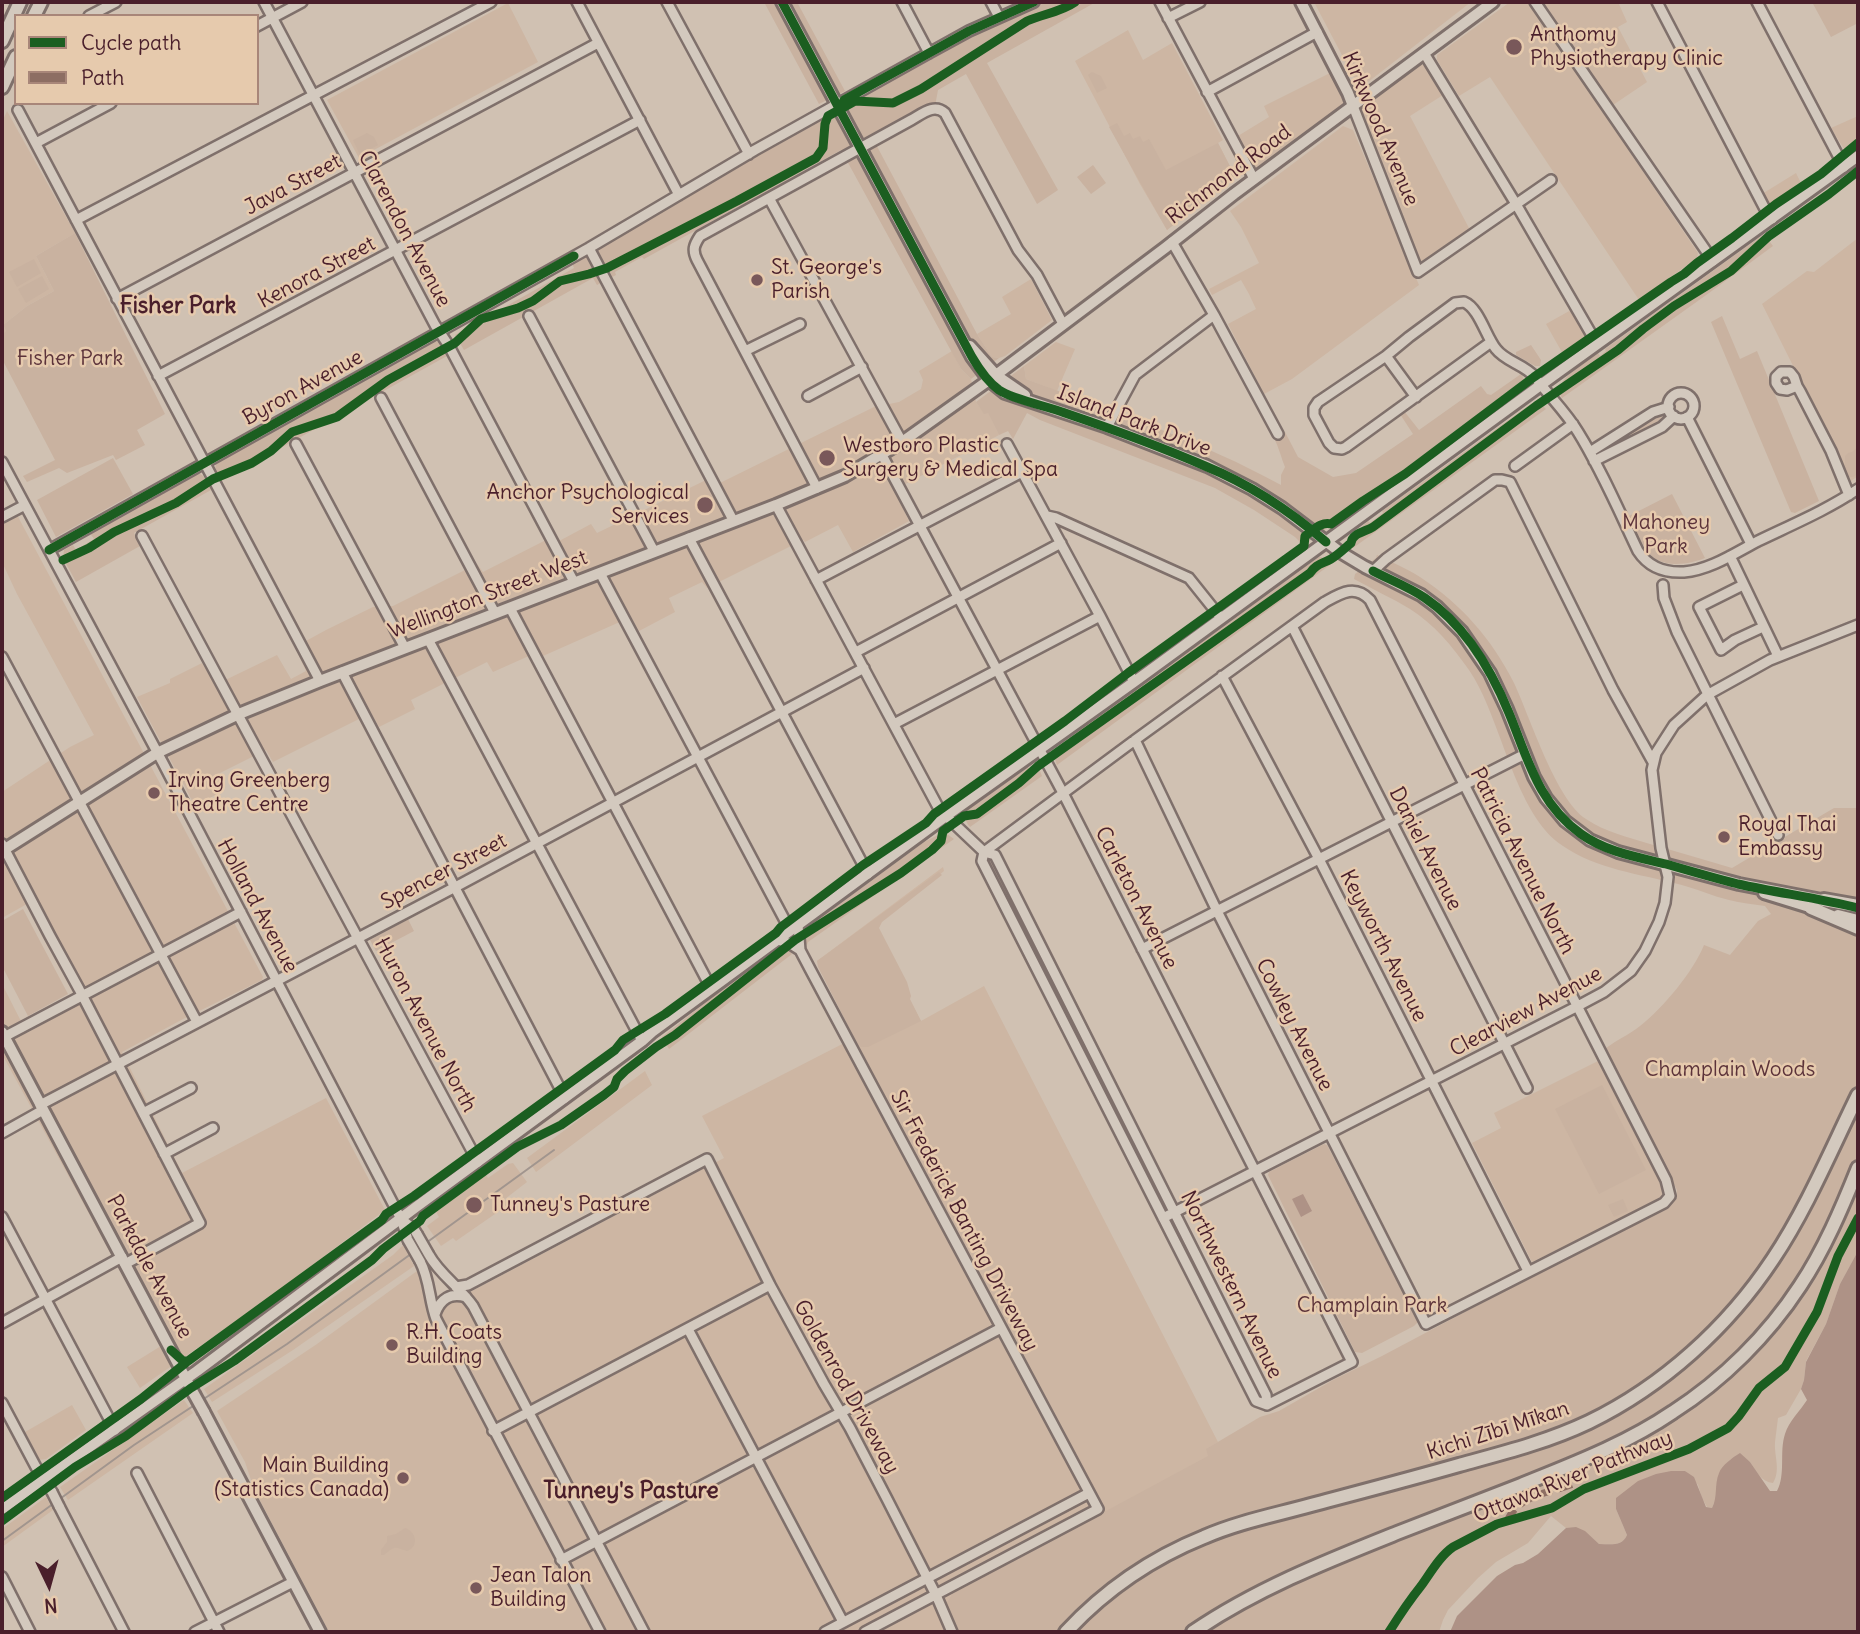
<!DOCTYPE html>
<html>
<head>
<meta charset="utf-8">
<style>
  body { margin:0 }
  #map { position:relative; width:1860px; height:1634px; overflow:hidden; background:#d0c1b2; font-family:Delius,sans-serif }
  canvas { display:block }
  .frame { position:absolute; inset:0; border:4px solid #4a1f2b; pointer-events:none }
  .legend { position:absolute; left:14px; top:14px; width:245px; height:91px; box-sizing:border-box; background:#e6caad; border:2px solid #a88679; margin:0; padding:9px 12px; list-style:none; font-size:21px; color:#4a1f2b }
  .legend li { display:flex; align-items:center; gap:14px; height:35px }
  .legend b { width:35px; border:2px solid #a88679 }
  .north { position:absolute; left:14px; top:1550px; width:70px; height:70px; -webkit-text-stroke:5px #e6caad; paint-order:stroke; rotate:175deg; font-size:19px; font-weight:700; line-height:28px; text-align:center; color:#4a1f2b }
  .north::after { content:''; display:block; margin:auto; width:24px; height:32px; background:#4a1f2b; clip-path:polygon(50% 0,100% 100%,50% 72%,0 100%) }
</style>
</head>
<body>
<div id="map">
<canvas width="1860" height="1634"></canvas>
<div class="frame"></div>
<ul class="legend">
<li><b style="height:9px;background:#1b5e20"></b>Cycle path</li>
<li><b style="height:9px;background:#8d6e63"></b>Path</li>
</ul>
<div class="north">N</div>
</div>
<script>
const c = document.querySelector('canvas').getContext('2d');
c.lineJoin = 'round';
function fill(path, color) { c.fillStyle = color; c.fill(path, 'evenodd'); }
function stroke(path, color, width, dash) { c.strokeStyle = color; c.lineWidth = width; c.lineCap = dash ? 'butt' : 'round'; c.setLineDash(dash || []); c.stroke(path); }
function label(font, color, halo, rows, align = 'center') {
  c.font = font + ' Delius,sans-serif'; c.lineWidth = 5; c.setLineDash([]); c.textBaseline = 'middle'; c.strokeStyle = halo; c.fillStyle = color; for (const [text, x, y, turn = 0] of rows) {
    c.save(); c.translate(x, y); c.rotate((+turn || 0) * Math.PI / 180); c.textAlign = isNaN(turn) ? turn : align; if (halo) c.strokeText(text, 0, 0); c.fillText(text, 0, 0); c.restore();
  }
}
fill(new Path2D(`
  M1314 2H1471L1368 82 1364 83 1359 82 1353 76Z
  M1510 2H1527L1529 3 1698 253 1697 258 1639 300 1490 77 1459 96 1437 60V55Z
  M1543 2H1618L1627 22 1618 27 1647 82 1613 105Z
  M508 3 538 62 359 158 327 100Z
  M1128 30 1143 60 1172 43 1223 140 1218 143 1235 176 1167 230 1140 184 1075 61Z
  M1419 64 1426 66 1443 95 1410 116 1470 230 1420 263 1364 123 1362 109Z
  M1336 70 1353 106 1254 179 1233 139 1269 117 1264 106Z
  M7 111 75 233 36 256 54 291 27 306 3 325 6 331 2 334V122Z
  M1858 116V143L1851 149H1844L1831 128Z
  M1343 126 1353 130 1419 285 1292 379 1264 394 1228 324 1256 309 1249 294 1241 280 1212 295 1209 289 1259 263 1241 227 1230 211Z
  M1796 173 1803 187 1775 207H1769L1762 194Z
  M1858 238V476L1851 481 1762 304 1807 271 1814 272Z
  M1031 279 1052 320 1005 356 999 358 992 357 977 334 1011 314 1002 297Z
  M1571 310 1587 338 1563 354 1546 324Z
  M1056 342 1075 349 1057 391 1026 379 1024 366Z
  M952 351 961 369 971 379 976 402 984 413 988 412 999 435 894 490 909 521 853 552 838 525 805 542 803 540 707 588 702 582 669 598 675 612 639 631 631 617 543 656 540 651 493 672 487 662 411 700 415 709 379 727 371 713 273 762 266 750 218 774 221 792 195 806 137 697 170 683V679L202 663 215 685 277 655 291 679 306 671 295 647 326 630 373 607 393 606 477 564 483 572 544 541 561 540 591 524 597 533 704 481 722 482 874 407 899 402 921 389 923 380 919 371Z
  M16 513 263 977 262 980 183 1019 122 1052 182 1173 326 1098 385 1210 269 1298 140 1388 127 1367 161 1346 2 1054V984L27 1033 85 1001 34 900 2 918V792L70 747 94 735 17 594 2 562V521Z
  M943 867 944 871 872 929 921 1021 984 986 1218 1442 1207 1449 1210 1461 952 1594 945 1605 936 1611 946 1632H329L254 1489 245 1462 217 1411 317 1344 417 1271 438 1309 724 1158 702 1116 854 1038 817 961Z
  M1598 1061 1661 1178 1665 1194 1654 1204 1532 1262 1472 1143 1501 1128 1494 1113Z
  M645 1071 652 1085 536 1172 527 1158Z
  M513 1163 527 1182 505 1199 508 1205 456 1241 453 1238 441 1246 427 1226 439 1217 436 1212 486 1175 488 1178 508 1164Z
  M403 1245 414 1266 293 1350 212 1402 204 1389 393 1255Z
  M184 1400 193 1413 68 1500 60 1487Z
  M72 1405 86 1430 46 1459 39 1460 25 1432Z
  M46 1497 53 1510 2 1547V1529Z`), '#cdb6a3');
fill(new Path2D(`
  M764 2H797L845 91 819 104Z
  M1046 2H1096L987 63 1058 190 1037 204 966 74 938 90 935 106 872 137 977 334 992 357 999 358 971 379 961 369 841 150 644 259 642 257 615 272 616 275 597 285 593 278 464 350 455 335 574 268 571 261 856 99 965 39Z
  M1812 2H1858V23L1831 37Z
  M1092 72 1101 76 1107 88 1097 93 1088 75Z
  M1117 123 1124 136 1130 133 1133 139 1140 136 1143 142 1149 139 1166 170 1218 143 1235 176 1167 230 1109 127Z
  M367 133 374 137 378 145 360 155 353 140Z
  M1093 165 1106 183 1091 194 1077 177Z
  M75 233 165 414 137 430 145 445 116 460 113 455 67 473 59 468 27 482 23 476 55 460 2 359V334L6 331 3 325 27 306 54 291 36 256Z
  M1764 234 1773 246 1709 293 1562 398C1551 380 1585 363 1598 353L1600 356 1606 351 1605 349Z
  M34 259 41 273 17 287 9 272Z
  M42 276 49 289 26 303 18 289Z
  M1722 316 1740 359 1757 351 1819 501 1795 513 1791 512 1711 322Z
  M433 341 439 342 447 356 221 481 215 470 216 463Z
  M1531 345 1541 360 1540 366H1535L1516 355V352Z
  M1024 366 1026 379C1112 411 1201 441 1281 485V475L1285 467C1281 457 1279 448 1274 438L1285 432 1298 457 1333 477 1356 473 1413 434 1400 414 1404 411 1419 430 1481 386 1487 394 1491 395 1521 374 1523 377 1526 386 1303 545 1295 537 1254 510 1215 488 1040 420 1027 413 1013 439 1008 431 999 435 988 413 984 414 976 402Z
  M1532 403 1541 404 1546 409 1353 548 1351 546V537L1368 521 1370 523 1383 513 1382 511Z
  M1665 411 1668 415 1660 423 1634 437 1630 434V430L1655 414Z
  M1858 447V474L1853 477H1848L1845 473V456L1848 453 1852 452Z
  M113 458 133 494 56 537 37 500Z
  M197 473C206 475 208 483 211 490L134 533 140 546 76 582 63 558 64 550 73 545 76 550 94 539 90 533Z
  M1672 494 1705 558C1688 565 1659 569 1647 551 1640 541 1635 527 1629 516Z
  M1377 555C1391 562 1406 568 1420 577 1461 604 1492 639 1514 683 1530 717 1556 800 1586 819 1605 832 1628 837 1650 844 1678 852 1705 860 1732 868L1834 808H1858V902L1815 893 1809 915 1858 934V1251L1840 1284 1826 1324 1806 1361 1804 1380 1801 1389 1786 1415 1778 1418C1777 1426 1776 1434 1775 1442 1774 1456 1781 1470 1773 1483 1761 1482 1756 1471 1750 1462L1731 1459 1719 1473 1716 1498 1712 1508 1707 1507 1702 1498 1698 1485 1685 1471 1666 1472 1616 1509 1627 1535C1622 1547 1610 1544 1599 1544 1588 1534 1581 1527 1566 1528L1551 1516 1528 1543 1496 1562 1478 1578 1448 1610 1443 1620 1439 1632H957L956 1627 945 1605 952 1594 1208 1456 1206 1449 1260 1417 1279 1411 1333 1380 1382 1356 1676 1200 1677 1190 1604 1050C1614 1041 1629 1035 1640 1026 1663 1008 1693 972 1704 945L1730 955 1758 921 1771 914 1765 906C1753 904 1741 903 1729 900 1712 896 1695 888 1678 884 1640 874 1596 869 1563 846 1514 814 1502 718 1469 670 1453 647 1434 624 1410 609 1392 598 1372 589 1354 579L1355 574 1376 558Z
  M1318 556 1334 562 1057 765 1055 759 1062 753 1059 748 1069 741 1070 735Z
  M1028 767 1033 775 1040 771 1042 776 970 827C965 821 965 818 967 810Z
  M940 834H947L954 839 808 942 807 945 804 941 803 933 805 929 924 842Z
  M991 860 994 862 1052 978 1053 982 1049 984 1046 982 988 863Z
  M939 872 942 875 882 922 879 928 907 982 911 996 910 999 921 1021 868 1047H861L857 1043 818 967 817 961Z
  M23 909 68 994 28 1016 2 966V921Z
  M408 919 414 931 376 951 370 940Z
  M783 948 789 949 792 954 669 1049 662 1037 741 974 766 956Z
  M1062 1002H1065L1165 1203 1164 1205 1159 1204 1058 1005Z
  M1602 1085 1646 1170 1599 1194 1555 1109Z
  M1324 1144 1327 1145 1418 1322 1414 1326 1362 1353 1355 1352 1268 1175 1269 1172Z
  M1623 1199 1628 1211 1614 1217 1608 1205Z
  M1176 1224 1262 1394 1256 1395 1171 1228 1172 1225Z
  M405 1528C417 1532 419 1547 407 1551 394 1547 396 1545 384 1555H381V1550L387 1542V1536L396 1534Z`), '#c9b2a0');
fill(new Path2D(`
  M1303 1194 1312 1211 1301 1217 1292 1199Z
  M1858 1251V1632H1450L1457 1616 1497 1576 1515 1565 1523 1563 1538 1554 1566 1528 1576 1527 1585 1531 1599 1544C1610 1544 1622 1547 1627 1535L1616 1509V1498L1638 1481 1656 1474 1671 1471H1685L1694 1477 1706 1507 1712 1508C1718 1497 1714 1485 1719 1473 1722 1465 1732 1458 1740 1453L1750 1462 1770 1491H1777C1786 1474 1779 1452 1785 1434 1789 1421 1800 1411 1807 1400L1801 1389 1804 1380 1806 1362 1826 1324 1840 1284Z`), '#ae9286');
const minor = new Path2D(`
  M264 2 435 325 449 346 574 582
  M577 2 679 195
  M667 2 749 154
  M902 2 929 53
  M991 2 999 17
  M1160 2 1254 179
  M1535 2 1713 261
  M1657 2 1764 207 1772 219
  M1757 2 1844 167
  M89 16 116 2
  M1168 18 1200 2
  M257 26 302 2
  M1424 53 1516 204 1597 344
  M1207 92 1317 32
  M1353 106 1418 272 1551 180
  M18 110 320 681
  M36 143 111 103
  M769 198 902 442
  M76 220 491 2
  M1172 242 1214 315 1278 434
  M589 248 733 520
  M117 299 598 43
  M529 316 654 551
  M1491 342 1346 447 1342 449 1334 448 1329 443 1314 415V408L1318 402 1386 356 1409 337 1455 303 1464 302C1479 308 1486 337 1496 349 1506 362 1524 364 1535 377 1549 396 1566 412 1578 432 1601 469 1619 511 1638 551 1649 568 1665 573 1684 572 1710 570 1735 553 1758 541 1791 525 1827 510 1858 489
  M745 351 800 324
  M1386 356 1416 397
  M158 376 640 120
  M1797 386 1794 377 1790 372H1781L1776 377V383L1780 389 1787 390 1797 386 1800 391 1831 451 1849 495
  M1668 406a13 13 0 1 1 26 0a13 13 0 1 1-26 0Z
  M808 396 862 367
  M381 398 495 613
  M1687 417 1751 544
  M1107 427 1135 375 1214 315
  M296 444 405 648
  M1007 444 1100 616 1134 682
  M1590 452 1653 412 1669 407
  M882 455 1063 793 1352 1362 1267 1405
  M1594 461 1662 427 1674 416
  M2 462 163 763 401 1219 408 1240
  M1515 466 1573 424
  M817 488 697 260C692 250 694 245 700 236L911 120C922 114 934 103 945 113L1018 250 1037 275 1063 324
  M776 505 938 807 946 816 984 852 995 855 1266 1395 1267 1405
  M1047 516 1056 518 1189 578 1221 618
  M2 517 25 505
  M142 536 478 1162
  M689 538 868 874
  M49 550 589 248 755 150 929 53 969 31 1034 2
  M1730 556 1778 656
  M1373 571 1386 559 1495 480H1502L1510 482 1613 690 1653 762
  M600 573 790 930
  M816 580 1022 472
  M1663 585 1664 598 1677 632 1778 835
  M1743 585 1699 607 1721 650 1735 640 1763 627
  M510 608 711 988
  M1292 626 1527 1088
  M428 639 642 1041
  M856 652 1061 543
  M2 657 197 1022
  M342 672 565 1098
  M1222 676 1319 859 1528 1271
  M894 724 1100 616
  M2 844 50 936 79 989 200 1223 125 1264
  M984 852 1135 740 1325 602C1341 593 1355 584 1370 600L1666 1180 1670 1196 1664 1203 1426 1324 1217 911 1135 740
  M984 852 982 861 1256 1401 1267 1405
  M798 925 800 950 810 969 1098 1509 865 1632
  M777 940 789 943 800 950
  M1142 949 1525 754
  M2 1038 241 912
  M40 1105 461 884 864 668
  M143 1113 191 1088
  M2 1133 43 1110
  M164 1154 213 1128
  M2 1217 115 1430
  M1163 1218 1576 1007 1604 992 1631 971 1645 951 1659 922 1665 903 1668 877 1661 848 1652 770 1656 753 1674 725 1707 695 1770 660 1858 625
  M401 1219 414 1229 417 1234
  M429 1255C440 1275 460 1287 473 1306L644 1632
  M420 1261C430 1280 429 1300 436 1319L600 1632
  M456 1287 468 1285 707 1159 770 1285 824 1384 850 1428 887 1499 936 1595 952 1632
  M435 1314C440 1299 451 1292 466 1297
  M2 1323 122 1257
  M688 1329 843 1622
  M2 1403 36 1467 52 1492
  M493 1431 770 1285
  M137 1473 219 1632
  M59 1506 124 1632
  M561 1560 1001 1328
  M2 1577 30 1632
  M195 1632 293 1582
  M825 1632 1089 1493`);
const major = new Path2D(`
  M782 2 972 357 989 380 1005 393 1107 427 1207 466 1252 489 1282 508 1340 552 1365 567 1421 595 1437 607 1462 632 1490 673 1507 709 1534 777 1546 798 1565 821 1590 840 1618 852 1739 884 1832 902
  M1301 2 1348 93 1353 106
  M970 346 996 375 1025 395
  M2 851 157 753 239 714 320 681 776 505 845 476 902 442 996 375 1165 248 1234 194 1493 2
  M1764 893 1819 910
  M1838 915 1858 920
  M2 1032 194 1394
  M204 1412 320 1632
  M2 1509 197 1371 416 1207 642 1041 652 1032 946 816 1134 682 1553 376 1858 156`);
const highway = new Path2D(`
  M34 16 41 2
  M2 41 20 2
  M2 87 16 57
  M1824 900 1858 906
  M1811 908 1858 928
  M1066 1632C1105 1590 1152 1558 1204 1537 1238 1522 1275 1515 1311 1505 1360 1492 1410 1479 1459 1465 1503 1453 1547 1442 1589 1422 1663 1386 1728 1327 1773 1259 1807 1208 1831 1150 1858 1095
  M1193 1632C1256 1589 1327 1561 1397 1533 1438 1517 1479 1501 1521 1485 1573 1464 1626 1444 1673 1412 1723 1380 1768 1335 1800 1286 1824 1250 1842 1208 1858 1168`);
stroke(minor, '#7f706b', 14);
stroke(major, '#7f706b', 16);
stroke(highway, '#7f706b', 18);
stroke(minor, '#d3c9be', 9);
stroke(major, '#d3c9be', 10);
stroke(highway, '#d3c9be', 12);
stroke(new Path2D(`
  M2 1541 134 1445 287 1344 554 1150`), '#a1958e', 2);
const minorBridge = new Path2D(`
  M417 1234 429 1255
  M408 1240 420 1261
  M52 1492 59 1506`);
const majorBridge = new Path2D(`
  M194 1394 204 1412`);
stroke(minorBridge, '#7f706b', 14, []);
stroke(majorBridge, '#7f706b', 16, []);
stroke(minorBridge, '#d3c9be', 9);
stroke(majorBridge, '#d3c9be', 10);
stroke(new Path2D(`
  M1507 1521C1519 1493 1554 1493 1578 1482`), '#8d6e63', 7, [14, 7]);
stroke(new Path2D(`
  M782 2 972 357C979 369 988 382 999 390 1014 400 1047 406 1065 413 1112 429 1159 446 1205 466 1249 484 1290 511 1326 542
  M844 100 969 31 1034 2
  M49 550 574 256
  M63 560 89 548 114 532 176 503 213 479 252 463 271 451 292 432 337 417 388 380 455 343 481 319 518 308 533 301 560 281 589 274 607 268 737 201 816 158 823 148 825 124 828 116 855 101 893 103 921 89 1027 21C1043 14 1061 12 1075 2
  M1373 571C1390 580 1409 587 1425 598 1465 625 1491 669 1509 713 1528 759 1538 803 1581 834 1606 852 1637 857 1666 864 1690 871 1714 878 1738 884 1778 893 1818 898 1858 908
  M171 1350 183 1361H188L382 1220 386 1214 414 1196 615 1050 623 1040 665 1014 776 933 781 927 863 865 926 823 934 814 1065 721 1128 673 1304 546 1305 536C1313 531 1321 521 1331 524L1363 501 1405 474 1534 377 1671 282 1684 274 1697 263 1732 238 1776 204 1821 174 1858 143
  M2 1498 141 1399 188 1361
  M2 1521 75 1467 126 1436 191 1388 234 1361 372 1260 383 1249 420 1221 423 1216 517 1147 561 1125 604 1095 614 1087 617 1079 625 1071 656 1047 675 1035 795 940 901 873 932 850 941 841 943 831 964 816 977 814 1019 783 1038 766 1310 573C1316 564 1322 564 1331 559 1338 555 1345 548 1351 543 1352 533 1365 532 1373 527L1536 406 1618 350 1643 329 1674 306 1731 271 1769 236 1829 194 1858 171
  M1389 1632C1399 1616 1409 1601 1421 1586 1431 1572 1440 1556 1453 1547L1497 1524 1552 1508 1584 1489 1689 1449 1728 1428 1739 1416 1759 1388 1785 1367 1817 1312 1838 1256 1858 1218`), '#1b5e20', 9);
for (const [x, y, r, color] of [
  [1514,47,9,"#79585a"],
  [757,280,7,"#79585a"],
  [827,458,9,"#79585a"],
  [705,505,9,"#79585a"],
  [154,793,7,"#79585a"],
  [1724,837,7,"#79585a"],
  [474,1205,9,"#79585a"],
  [392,1345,7,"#79585a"],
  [403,1478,7,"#79585a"],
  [476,1588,7,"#79585a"]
]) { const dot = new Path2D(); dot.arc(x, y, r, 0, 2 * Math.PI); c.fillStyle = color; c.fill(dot); stroke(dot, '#e6caad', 2.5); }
label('21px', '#4a1f2b', '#e6caad', [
  ["Anthomy",1530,35],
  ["Physiotherapy Clinic",1530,59],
  ["St. George's",771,268],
  ["Parish",771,292],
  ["Westboro Plastic",843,446],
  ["Surgery & Medical Spa",843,470],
  ["Anchor Psychological",689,493,"right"],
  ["Services",689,517,"right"],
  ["Irving Greenberg",168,781],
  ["Theatre Centre",168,805],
  ["Royal Thai",1738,825],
  ["Embassy",1738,849],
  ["Tunney's Pasture",490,1205],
  ["R.H. Coats",406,1333],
  ["Building",406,1357],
  ["Main Building",389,1466,"right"],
  ["(Statistics Canada)",389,1490,"right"],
  ["Jean Talon",490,1576],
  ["Building",490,1600]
], 'left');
label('21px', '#4a1f2b', '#e6caad', [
  ["Kirkwood Avenue",1380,129,67],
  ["Richmond Road",1229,175,-37],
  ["Java Street",293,185,-28],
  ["Clarendon Avenue",404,229,62],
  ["Kenora Street",317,273,-28],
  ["Byron Avenue",303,388,-29],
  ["Island Park Drive",1134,421,21],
  ["Wellington Street West",488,595,-21],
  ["Daniel Avenue",1425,849,63],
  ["Patricia Avenue North",1522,861,63],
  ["Spencer Street",444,872,-28],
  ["Carleton Avenue",1136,898,63],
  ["Holland Avenue",257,906,62],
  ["Keyworth Avenue",1383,946,63],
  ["Clearview Avenue",1526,1012,-28],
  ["Huron Avenue North",425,1025,62],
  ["Cowley Avenue",1294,1025,63],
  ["Sir Frederick Banting Driveway",964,1221,62],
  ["Parkdale Avenue",149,1267,62],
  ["Northwestern Avenue",1231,1285,64],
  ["Goldenrod Driveway",846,1387,61],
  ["Kichi Zībī Mīkan",1498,1431,-18],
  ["Ottawa River Pathway",1573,1477,-22]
]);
label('21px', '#5c333a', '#e6caad', [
  ["Fisher Park",70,359],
  ["Mahoney",1666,523],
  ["Park",1666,547],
  ["Champlain Woods",1730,1070],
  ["Champlain Park",1372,1306]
]);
label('bold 23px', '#4a1f2b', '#e6caad', [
  ["Fisher Park",178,306],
  ["Tunney's Pasture",631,1491]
]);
</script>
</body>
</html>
